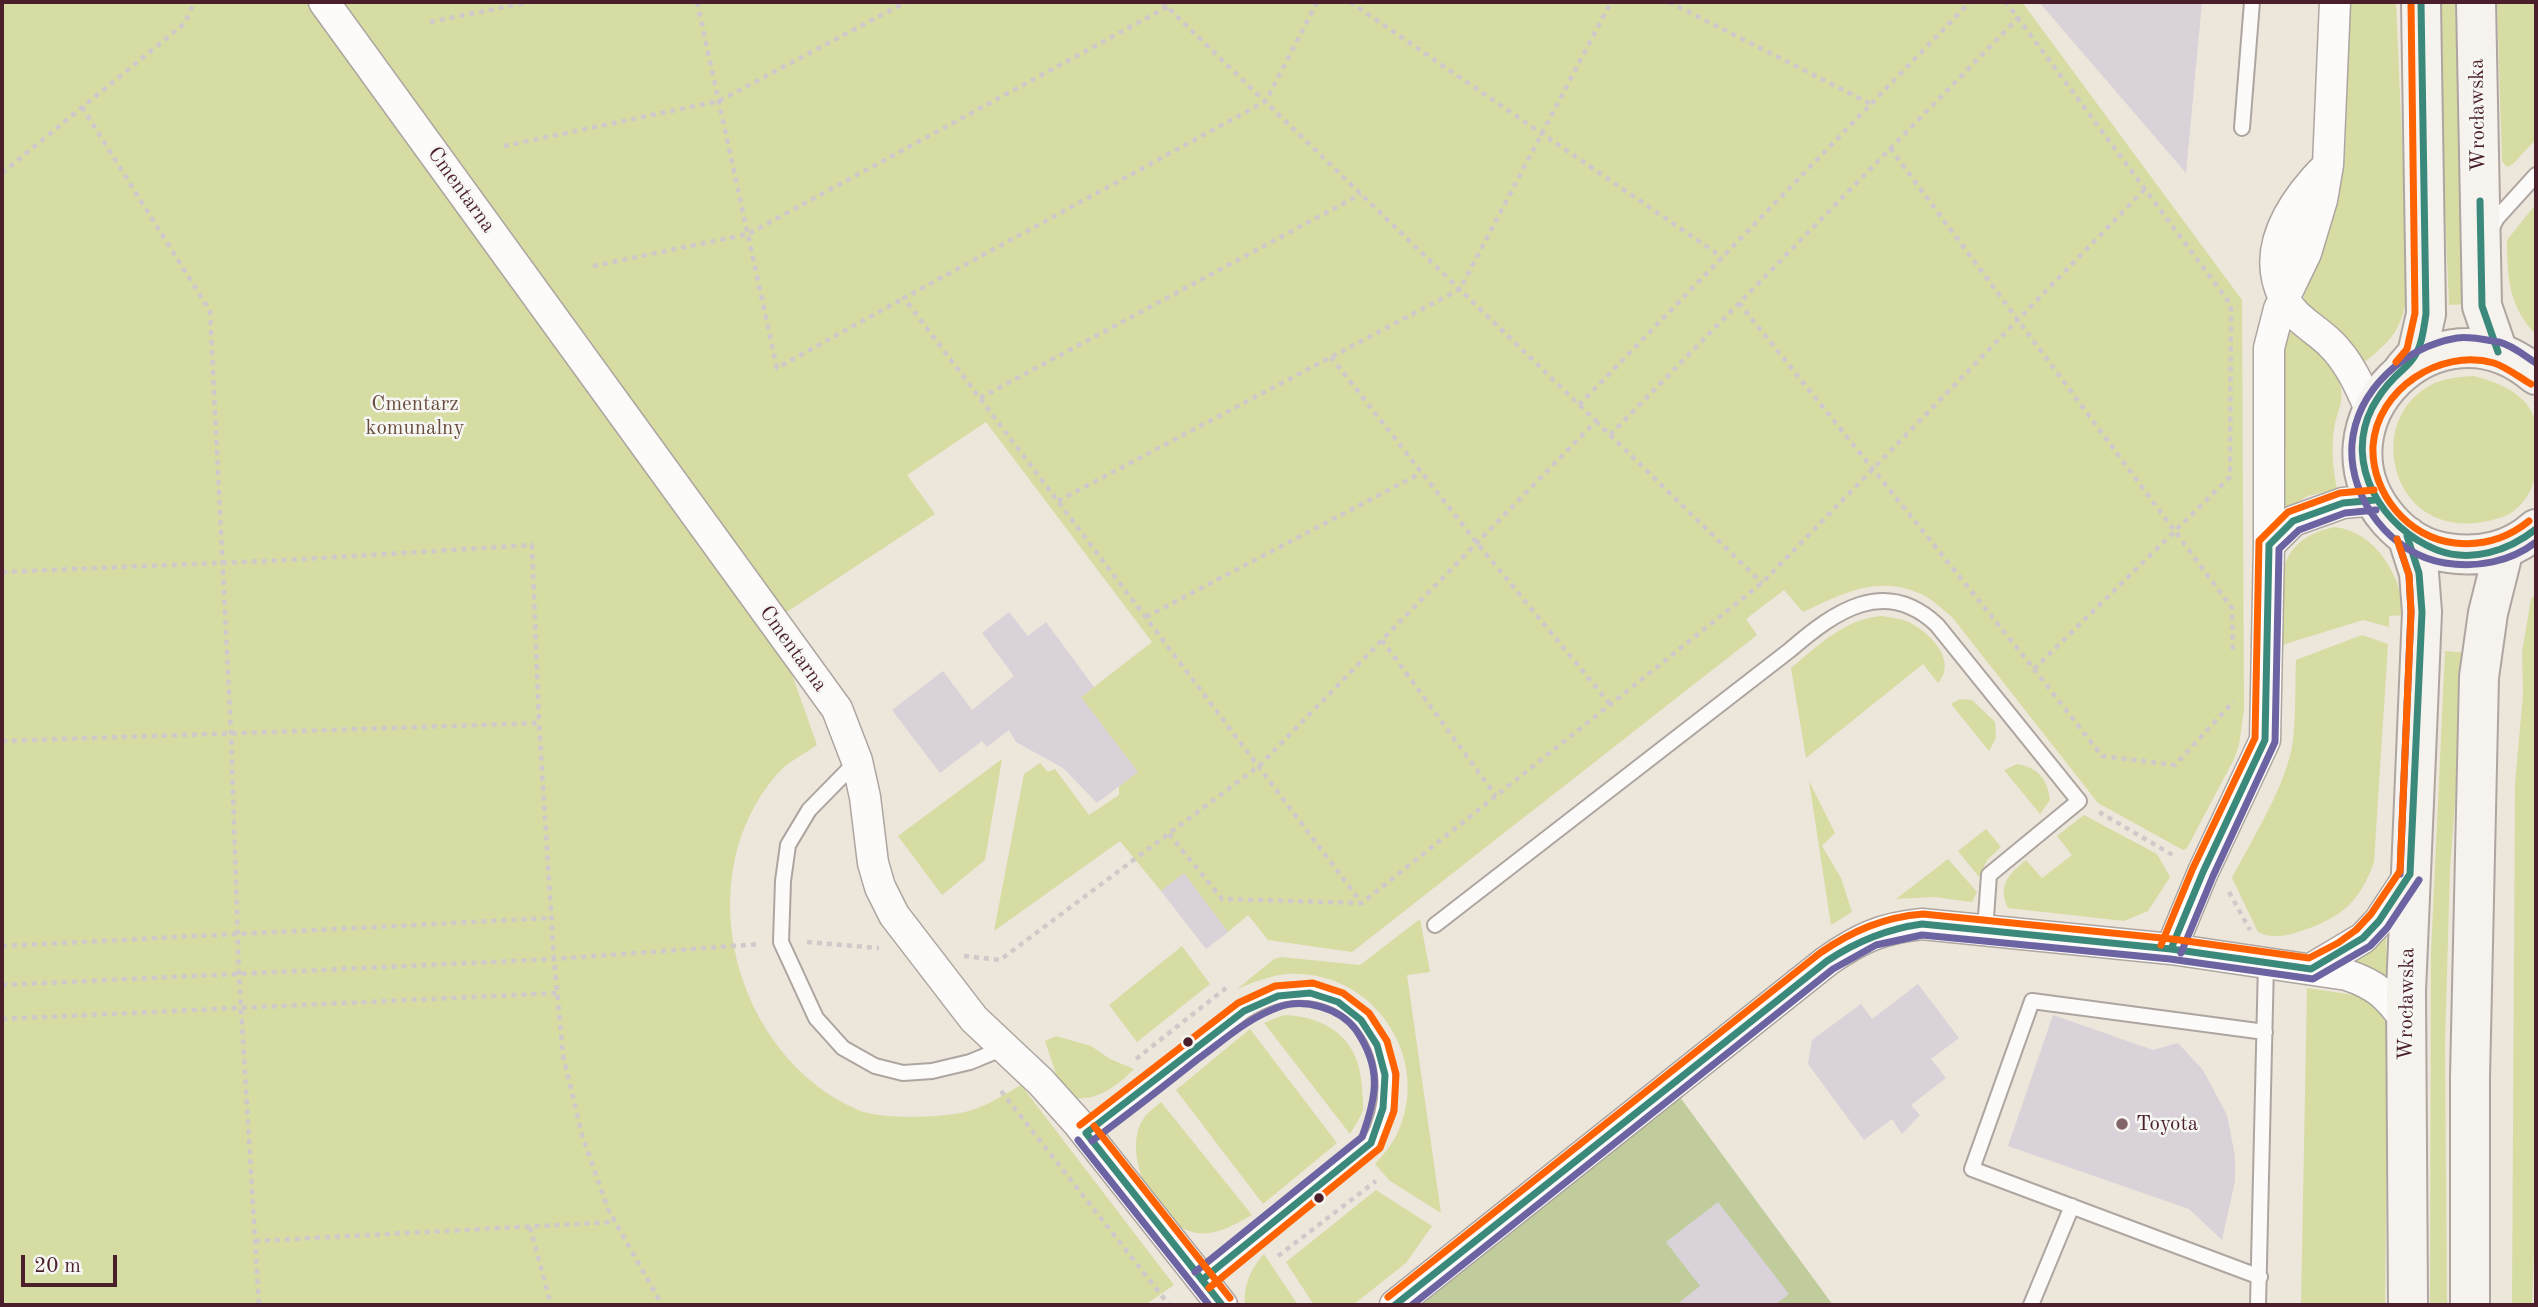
<!DOCTYPE html>
<html>
<head>
<meta charset="utf-8">
<style>
  body { margin:0 }
  #map { position:relative; width:2538px; height:1307px; overflow:hidden; background:#ece6db; font-family:"Old Standard TT",serif }
  canvas { display:block }
  .frame { position:absolute; inset:0; border:4px solid #4a1f2b; pointer-events:none }
  .scale { position:absolute; left:21px; top:1255px; width:96px; height:32px; box-sizing:border-box; border:4px solid #4a1f2b; border-top:0; padding-left:9px; font-size:21px; line-height:24px; white-space:nowrap; color:#4a1f2b; -webkit-text-stroke:5px #f6f6f2; paint-order:stroke }
</style>
</head>
<body>
<div id="map">
<canvas width="2538" height="1307"></canvas>
<div class="frame"></div>
<div class="scale">20 m</div>
</div>
<script>
const c = document.querySelector('canvas').getContext('2d');
c.lineJoin = 'round';
function fill(path, color) { c.fillStyle = color; c.fill(path, 'evenodd'); }
function stroke(path, color, width, dash) { c.strokeStyle = color; c.lineWidth = width; c.lineCap = dash ? 'butt' : 'round'; c.setLineDash(dash || []); c.stroke(path); }
function label(font, color, halo, rows, align = 'center') {
  c.font = font + ' "Old Standard TT",serif'; c.lineWidth = 5; c.setLineDash([]); c.textBaseline = 'middle'; c.strokeStyle = halo; c.fillStyle = color; for (const [text, x, y, turn = 0] of rows) {
    c.save(); c.translate(x, y); c.rotate((+turn || 0) * Math.PI / 180); c.textAlign = isNaN(turn) ? turn : align; if (halo) c.strokeText(text, 0, 0); c.fillText(text, 0, 0); c.restore();
  }
}
fill(new Path2D(`
  M2 2H2022L2242 300 2244 709 2239 745 2234 759 2187 848 2183 850 2098 803 1952 617C1942 609 1932 599 1921 594 1877 574 1842 594 1803 612L1784 590 1746 619 1757 635 1352 952 1268 940 1248 915 1228 932 1184 874 1161 891 1120 841 994 931 1024 774 1040 763 1048 772 1055 769 1089 815 1119 795V786L1138 772 1080 698 1152 642 986 422 907 475 935 514 773 621 817 745C804 754 788 762 778 773 686 877 734 1056 858 1110 881 1120 944 1118 969 1111 987 1106 1005 1094 1021 1085L1174 1285 1145 1305H2Z
  M2350 2H2396L2407 257C2408 291 2409 323 2382 347 2375 353 2369 360 2360 364L2303 300 2345 158Z
  M2436 2H2455L2463 206 2470 304 2449 305Z
  M2497 2H2536V139L2513 164 2507 167 2502 161Z
  M2536 204V335C2509 306 2507 279 2507 240Z
  M2291 332H2296C2304 338 2315 344 2322 352 2334 365 2344 384 2341 402 2339 411 2335 420 2334 429 2331 450 2333 469 2337 489L2308 496 2289 507H2283V360L2287 338Z
  M2473 376C2499 382 2531 395 2536 425 2538 435 2536 447 2536 457 2536 479 2533 494 2516 509 2510 515 2500 518 2492 520 2458 529 2423 521 2404 489 2386 456 2390 413 2423 390 2437 379 2456 377 2473 376Z
  M2335 527C2378 533 2400 576 2405 615L2389 616V627L2363 620 2282 645C2281 591 2268 541 2335 527Z
  M2536 593V1194L2532 1305H2512L2515 784 2523 694 2522 652 2531 599Z
  M1881 616C1888 617 1896 618 1903 620 1927 628 1959 660 1938 683L1923 664 1806 758 1791 668C1819 645 1843 620 1881 616Z
  M2362 635 2388 644 2374 862C2360 902 2341 918 2301 931 2286 936 2273 939 2258 932L2232 878C2252 839 2288 783 2293 740 2296 714 2295 686 2296 660Z
  M2445 651 2466 653 2450 870 2445 1045 2447 1305H2430L2431 953Z
  M1960 699 1972 700 1995 722 1996 738 1989 751 1951 704Z
  M1002 759 985 860 942 895 898 836Z
  M2017 764C2039 768 2047 779 2050 800L2040 814 2004 770Z
  M1809 781 1835 833 1822 846 1841 878 1852 912 1831 925Z
  M2084 815 2157 854 2170 877 2148 911 2124 921 2008 908C1997 885 2009 874 2026 860L2042 878 2072 855 2057 836Z
  M1986 829 2001 847 1987 860 1979 877 1958 851Z
  M1948 859 1977 892 1972 902 1934 897 1896 899Z
  M1420 919 1430 972 1407 975 1441 1213 1390 1181 1375 1164C1383 1155 1392 1145 1397 1134 1432 1062 1378 977 1300 974 1278 972 1257 981 1237 989L1274 959 1281 957 1360 965Z
  M2386 932 2387 976 2385 978 2356 967 2351 959Z
  M1182 946 1210 984 1137 1042 1109 1005Z
  M2307 988 2368 997 2379 1010 2388 1026 2385 1305H2301Z
  M1284 1015C1329 1017 1360 1040 1362 1088 1362 1094 1364 1103 1363 1110 1361 1117 1354 1127 1350 1134L1264 1023Z
  M1250 1029 1337 1143 1263 1204 1176 1090Z
  M1056 1036 1091 1046 1110 1059 1134 1069C1119 1084 1099 1100 1078 1098 1073 1098 1066 1094 1062 1092L1045 1041Z
  M1161 1102 1252 1215C1236 1224 1216 1236 1197 1233 1157 1226 1128 1167 1138 1130 1142 1117 1151 1110 1161 1102Z
  M1376 1190 1432 1226 1406 1263 1353 1305H1314L1286 1262Z
  M1264 1254 1298 1305H1245C1243 1286 1251 1268 1264 1254Z`), '#d7dca3');
fill(new Path2D(`
  M1671 1085 1833 1305H1395Z`), '#c0cc9b');
fill(new Path2D(`
  M2039 2H2202L2186 173Z
  M1009 612 1028 636 1046 622 1094 687 1081 697 1138 772 1097 803 1063 768 1016 742 1009 730 987 747 982 741 940 773 892 710 943 671 972 710 1014 676 982 633Z
  M1184 873 1228 932 1206 949 1161 891Z
  M1918 984 1959 1038 1931 1059 1946 1078 1911 1105 1920 1115 1902 1134 1892 1119 1864 1140 1808 1064 1812 1040 1861 1004 1872 1019Z
  M2053 1015 2153 1050 2178 1043 2203 1070 2227 1115 2235 1156V1181L2222 1240 2189 1209 2008 1146Z
  M1718 1202 1789 1294 1775 1305H1676L1700 1286 1666 1242Z`), '#d9d2d8');
const lane = new Path2D(`
  M2242 128 2252 2
  M2490 231 2497 218 2536 175
  M856 762 809 810 788 845 783 881 781 942 816 1018 843 1048 875 1066 903 1073 932 1071 970 1062 1004 1048
  M1435 925 1790 650C1835 611 1885 576 1937 625L2079 801 1989 875 1985 931
  M1086 1133 1244 1011C1338 951 1420 1050 1371 1143L1202 1280
  M2260 1277 1972 1169 2032 1001 2265 1032
  M2031 1305 2072 1206
  M2258 1305 2266 963`);
const street = new Path2D(`
  M324 2 837 709 857 761 865 797 873 863 880 887 894 915 974 1019 1041 1082 1077 1122 1222 1305
  M2328 165C2294 199 2259 248 2284 298 2293 318 2315 328 2330 343 2349 361 2361 388 2371 412
  M2269 545 2293 521 2343 503 2375 500
  M2171 949 2203 872 2265 740 2269 545V348L2279 309 2306 253 2322 200 2328 165 2335 2
  M2311 969 2363 938 2379 921 2410 874
  M1395 1305 1827 961C1860 938 1882 928 1922 924L2171 949 2347 975C2377 985 2388 996 2406 1021`);
const secondary = new Path2D(`
  M2476 2 2482 306 2498 352
  M2404 369 2417 354 2426 314 2421 2
  M2536 375C2438 290 2305 424 2389 520 2404 537 2425 550 2448 553 2480 558 2512 551 2536 529
  M2407 536 2419 573 2422 612 2406 991 2408 1305
  M2470 1305V1077L2479 677 2488 613 2504 549`);
stroke(lane, '#aea5a0', 18);
stroke(street, '#aea5a0', 33);
stroke(secondary, '#aea5a0', 42);
stroke(new Path2D(`
  M697 2 777 368 904 298
  M1317 2 1266 101 904 298 1361 902
  M1350 2 1722 257
  M1669 2 1871 104
  M430 22 529 2
  M82 107 210 311 231 733 239 974 259 1305
  M504 146 719 101 906 2
  M1890 148 2232 608 2233 654
  M2 173 185 23 194 2
  M593 266 748 234 1167 7 1170 2
  M1739 303 2034 669 2230 477 2231 305 2006 2
  M1331 357 1477 543 1610 704
  M980 398 1361 194
  M1579 405 1970 2
  M1596 421 1610 435 2019 17
  M1610 435 1762 583
  M1058 501 1460 289 1611 2
  M2 572 289 560 532 545 539 723
  M1146 617 1421 473
  M1382 640 1496 796
  M2034 669 2102 756 2175 765 2234 701
  M2 741 539 723 554 959 563 1055 582 1135 608 1209 662 1305
  M2099 812 2176 857
  M1169 834 1222 899 1362 903 1762 583 2145 189
  M2229 892 2250 930
  M807 942 879 948
  M2 946 552 918
  M964 956 1000 960 1259 766 1596 421 1162 2
  M2 985 554 959 760 944
  M2 1019 558 993
  M1136 1059 1226 988
  M1001 1091 1169 1305
  M530 1227 551 1305
  M255 1241 615 1222
  M1278 1256 1376 1181`), '#cfcac9', 4.5, [5, 5]);
stroke(lane, '#fcfbfa', 14);
stroke(street, '#fcfbfa', 30);
stroke(secondary, '#f6f3ef', 38);
stroke(new Path2D(`
  M2421 2 2426 314C2424 326 2423 339 2418 350 2413 362 2403 369 2394 378 2385 387 2378 397 2372 408 2343 465 2383 529 2437 550 2471 563 2508 551 2536 529
  M2480 201 2482 306 2498 352
  M2407 536 2419 573 2422 612 2410 874
  M2171 949 2203 872 2265 740 2269 545 2293 521 2343 503 2375 500
  M1086 1133 1244 1011 1278 996 1310 993 1338 1002 1361 1020 1377 1045 1385 1075 1383 1108 1371 1143 1202 1280
  M1086 1133 1222 1305
  M1395 1305 1827 961C1857 941 1886 929 1922 924L2171 949 2311 969 2363 938 2379 921 2410 874`), '#3b897b', 7);
stroke(new Path2D(`
  M2536 363C2525 356 2512 345 2499 342 2487 340 2469 336 2457 338 2405 347 2357 389 2352 444 2348 499 2392 555 2445 563 2477 568 2510 562 2536 542
  M2397 539 2409 575 2411 612 2400 874
  M2181 953 2213 876 2275 742 2279 549 2299 530 2345 513 2376 510
  M1078 1140 1209 1305
  M1092 1141C1128 1114 1163 1087 1198 1059 1224 1040 1248 1018 1279 1007 1304 998 1340 1008 1356 1030 1382 1068 1377 1096 1362 1137L1195 1272
  M1412 1305 1833 969 1876 945 1922 935 2170 959 2313 979 2370 946 2387 928 2419 880`), '#6c63a2', 7);
stroke(new Path2D(`
  M2396 362 2407 349 2415 313 2411 2
  M2529 521C2508 538 2483 546 2455 543 2408 538 2371 493 2373 446 2377 389 2440 348 2494 363 2506 367 2519 377 2531 384
  M2161 945 2193 868 2255 738 2259 541 2288 512 2340 493 2374 490
  M1080 1125 1238 1003 1275 986 1313 983 1343 993 1369 1013 1387 1041 1396 1074 1394 1111 1380 1148 1209 1288
  M1094 1126 1230 1298
  M1388 1297 1820 953C1852 931 1884 917 1923 914L2172 939 2309 958 2338 943 2356 930 2371 914 2400 871 2411 612 2409 575 2397 539`), '#ff6200', 7);
for (const [x, y, r, color] of [
  [1188,1042,6,"#4a1f2b"],
  [2122,1124,7,"#836569"],
  [1319,1198,6,"#4a1f2b"]
]) { const dot = new Path2D(); dot.arc(x, y, r, 0, 2 * Math.PI); c.fillStyle = color; c.fill(dot); stroke(dot, '#f6f6f2', 2.5); }
label('21px', '#4a1f2b', '#f6f6f2', [
  ["Wrocławska",2478,115,-91],
  ["Cmentarna",461,190,54],
  ["Cmentarna",793,649,54],
  ["Wrocławska",2407,1004,-89]
]);
label('21px', '#694c3e', '#f6f6f2', [
  ["Cmentarz",415,404],
  ["komunalny",415,428]
]);
label('21px', '#4a1f2b', '#f6f6f2', [
  ["Toyota",2136,1124]
], 'left');
</script>
</body>
</html>
